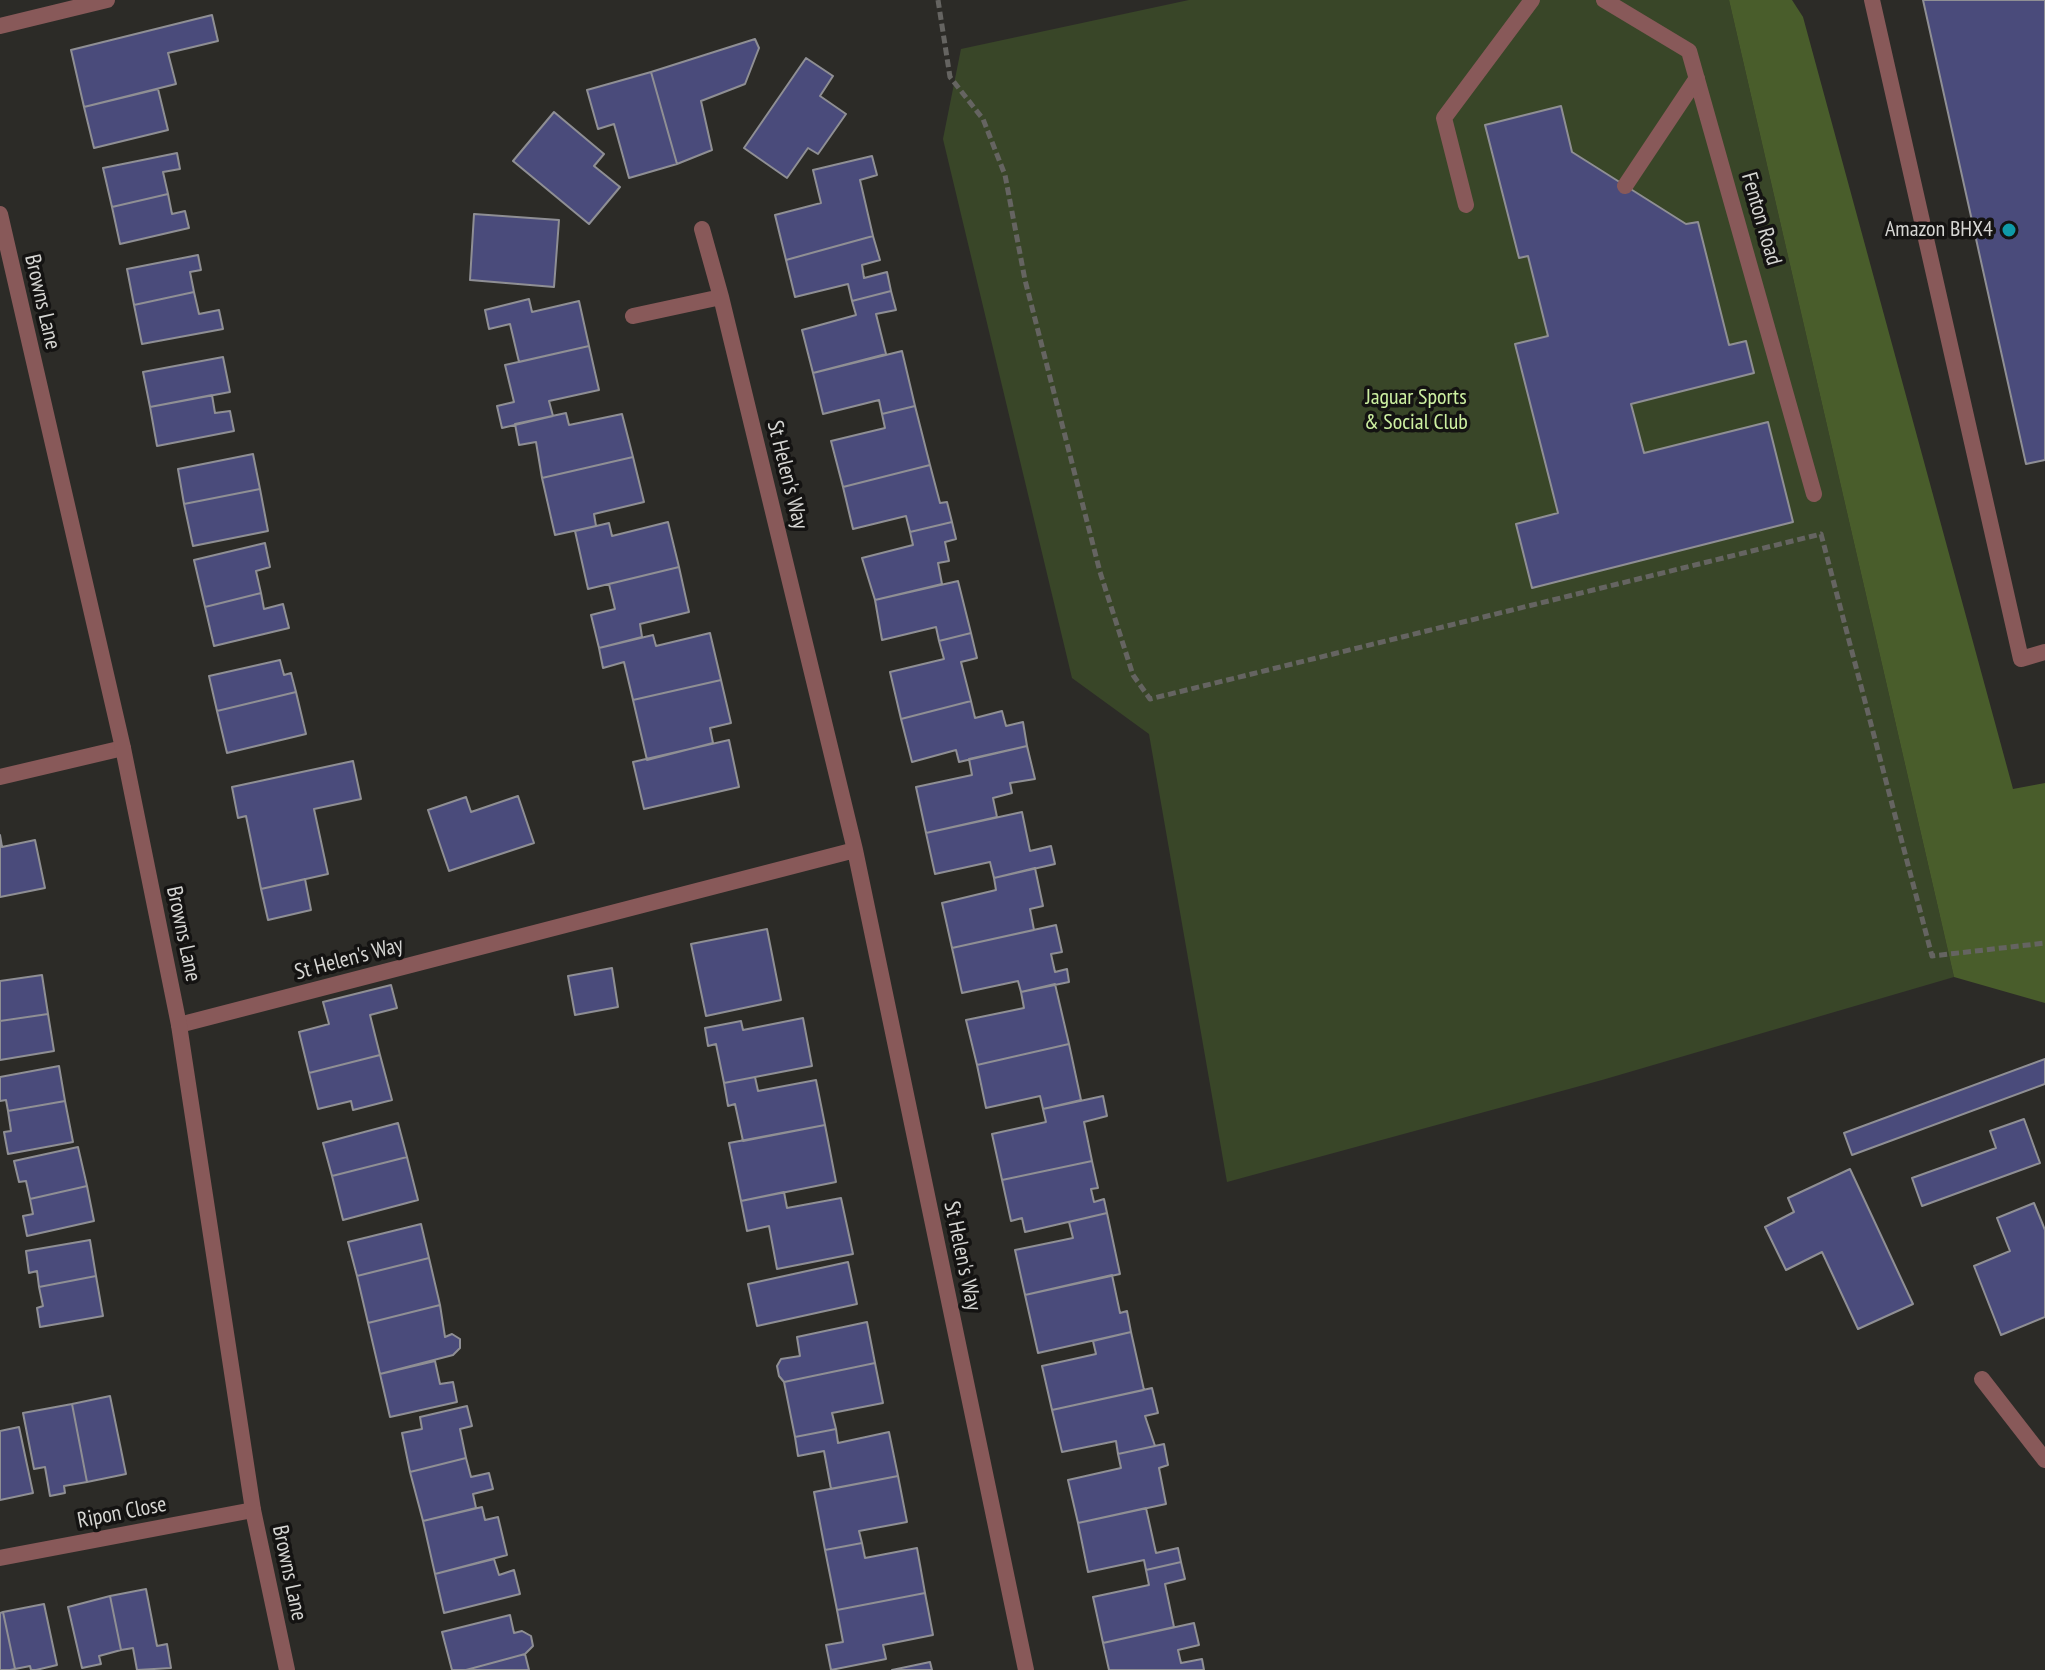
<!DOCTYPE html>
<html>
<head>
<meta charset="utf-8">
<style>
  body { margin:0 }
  canvas { display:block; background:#2c2b27 }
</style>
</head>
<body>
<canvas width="2045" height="1670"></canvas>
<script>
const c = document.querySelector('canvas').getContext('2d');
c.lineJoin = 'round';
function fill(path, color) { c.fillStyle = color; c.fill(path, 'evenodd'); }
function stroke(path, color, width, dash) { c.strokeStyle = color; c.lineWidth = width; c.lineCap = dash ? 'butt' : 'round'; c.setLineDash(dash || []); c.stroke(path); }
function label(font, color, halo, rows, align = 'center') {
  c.font = font + ' "PT Sans Narrow",sans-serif'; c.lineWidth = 7; c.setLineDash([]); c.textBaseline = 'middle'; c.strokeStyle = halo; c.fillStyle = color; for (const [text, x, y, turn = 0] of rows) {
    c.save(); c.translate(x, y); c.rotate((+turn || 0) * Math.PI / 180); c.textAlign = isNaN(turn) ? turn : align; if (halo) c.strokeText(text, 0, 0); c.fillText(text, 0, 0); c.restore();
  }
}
fill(new Path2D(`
  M1189 0H1729L1954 977 1602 1080 1227 1182 1149 734 1072 678 943 139 961 49Z`), '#394628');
fill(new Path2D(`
  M1729 0H1792L1803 17 2013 789 2045 783V1003L1954 977Z`), '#495d2b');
const building = new Path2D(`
  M1923 0H2045V460L2026 464Z
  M212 15 218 41 168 53 176 84 84 107 71 50Z
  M755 39 759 48 745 84 701 101 712 150 677 164 651 72Z
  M806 58 833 76 820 96 846 114 818 154 808 148 787 178 744 148Z
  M651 72 677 164 629 178 614 124 598 129 587 90Z
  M158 89 168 130 94 148 84 107Z
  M1561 106 1572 152 1686 224 1698 222 1729 345 1746 341 1754 373 1631 404 1644 453 1768 422 1793 522 1532 588 1516 524 1558 513 1515 344 1548 336 1528 256 1519 258 1485 125Z
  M554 112 604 154 594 166 620 187 589 224 513 161Z
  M177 153 180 169 163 172 168 194 112 207 103 168Z
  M872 156 877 175 860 180 873 236 786 260 775 215 821 203 813 170Z
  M168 194 172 214 185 211 189 228 120 244 112 207Z
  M474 214 559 220 554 287 470 280Z
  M873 236 880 260 862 265 864 278 887 272 891 291 852 301 848 284 795 297 786 260Z
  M198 255 201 270 190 272 194 292 134 305 127 269Z
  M891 291 896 310 876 314 886 354 813 373 802 330 856 315 852 301Z
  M194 292 199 314 219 310 223 329 142 344 134 305Z
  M529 299 532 312 579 301 589 346 519 362 510 324 489 329 485 310Z
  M589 346 599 390 549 401 553 416 502 428 497 406 514 402 505 365Z
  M902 351 915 406 882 414 879 400 823 414 813 373Z
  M223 357 230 392 150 407 143 372Z
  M212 395 215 413 230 411 234 431 157 446 150 407Z
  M915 406 930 465 843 487 831 441 885 428 882 414Z
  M566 413 569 425 622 414 633 457 542 478 536 442 519 445 515 424Z
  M253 454 260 489 184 504 178 469Z
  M633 457 644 502 594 514 596 526 555 535 542 478Z
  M930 465 940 503 947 502 952 522 910 532 906 516 853 529 843 487Z
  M260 489 268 531 193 546 184 504Z
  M668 522 679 567 588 589 575 531 609 523 612 536Z
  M952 522 956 539 945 542 949 561 938 563 942 584 875 600 862 558 913 545 910 532Z
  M265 543 270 567 256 571 261 593 205 607 194 560Z
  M679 567 689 612 640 624 642 637 599 648 591 615 615 609 609 584Z
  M958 581 971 633 939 641 936 627 882 640 875 600Z
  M261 593 264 609 283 604 289 628 214 646 205 607Z
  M710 633 721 680 633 700 624 662 603 668 599 648 653 635 656 646Z
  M971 633 977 658 961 662 971 701 901 719 890 672 944 659 939 641Z
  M280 660 284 675 291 673 296 692 217 711 209 676Z
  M721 680 731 723 710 728 713 743 647 760 633 700Z
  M296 692 306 734 227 753 217 711Z
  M971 701 975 718 1002 711 1006 726 1023 722 1027 746 959 762 956 750 912 762 901 719Z
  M729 740 739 787 644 809 633 762Z
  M1027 746 1035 779 1010 783 1012 793 993 798 997 817 926 833 916 787 972 775 969 759Z
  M353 761 361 799 314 809 328 874 261 889 246 816 238 818 232 787Z
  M518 796 534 843 449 871 428 810 466 797 471 812Z
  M1022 812 1030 851 1051 846 1055 864 994 878 990 862 935 874 926 833Z
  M0 835 2 847 35 840 45 888 0 897Z
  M1035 868 1043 906 1030 909 1034 930 952 948 942 903 996 890 994 878Z
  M305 879 311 910 268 920 261 889Z
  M1056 925 1062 952 1051 954 1055 972 1067 969 1069 982 1021 992 1018 981 962 993 952 948Z
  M767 929 781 1000 706 1016 691 944Z
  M612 968 618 1007 575 1015 568 976Z
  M42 975 48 1014 0 1021V981Z
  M1055 984 1069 1044 977 1065 966 1020 1024 1008 1021 992Z
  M391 985 397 1008 370 1015 380 1055 309 1073 299 1032 329 1024 323 1002Z
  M48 1014 54 1051 0 1060V1021Z
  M803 1018 812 1066 724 1083 716 1044 708 1046 705 1028 741 1021 743 1030Z
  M1069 1044 1081 1100 1043 1109 1040 1096 986 1108 977 1065Z
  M380 1055 392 1100 353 1110 351 1101 318 1109 309 1073Z
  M2045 1059V1084L1852 1155 1844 1133Z
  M59 1066 65 1101 8 1111 6 1100 0 1101V1077Z
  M755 1077 758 1091 816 1080 825 1125 743 1141 735 1104 728 1106 724 1083Z
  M1103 1096 1107 1116 1084 1122 1092 1161 1002 1180 992 1134 1046 1122 1043 1109Z
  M65 1101 73 1142 8 1154 4 1132 11 1131 8 1111Z
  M2024 1119 2040 1163 1922 1206 1912 1178 1996 1148 1990 1131Z
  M398 1123 407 1157 332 1176 323 1143Z
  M825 1125 836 1182 741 1201 729 1143Z
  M78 1147 87 1186 30 1199 26 1181 19 1182 14 1161Z
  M407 1157 418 1200 343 1220 332 1176Z
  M1092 1161 1098 1188 1091 1189 1094 1202 1104 1199 1107 1213 1025 1232 1022 1218 1011 1221 1002 1180Z
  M1850 1169 1913 1304 1858 1329 1822 1252 1786 1270 1765 1227 1794 1212 1788 1198Z
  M87 1186 94 1221 27 1236 23 1216 33 1214 30 1199Z
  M784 1192 787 1208 841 1198 853 1254 777 1269 769 1226 747 1231 741 1201Z
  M2034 1203 2045 1230V1317L2001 1335 1974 1266 2010 1251 1997 1218Z
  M1107 1213 1120 1274 1025 1295 1015 1250 1073 1238 1069 1222Z
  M421 1224 429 1258 357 1276 348 1242Z
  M90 1240 96 1276 39 1287 37 1271 29 1273 26 1251Z
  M429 1258 440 1305 368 1323 357 1276Z
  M848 1262 857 1304 757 1326 748 1284Z
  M1112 1275 1120 1313 1127 1311 1131 1332 1038 1353 1025 1295Z
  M96 1276 103 1316 40 1327 37 1308 43 1306 39 1287Z
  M440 1305 445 1337 452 1334 460 1339V1348L453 1355 380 1374 368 1323Z
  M867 1322 875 1363 784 1382 779 1376 777 1366 781 1359 800 1356 797 1337Z
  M1131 1332 1144 1390 1052 1410 1042 1366 1096 1354 1093 1341Z
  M435 1361 440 1384 453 1382 457 1402 390 1417 380 1374Z
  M875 1363 883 1403 832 1413 836 1429 795 1437 784 1382Z
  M1152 1388 1158 1413 1145 1416 1155 1446 1118 1454 1116 1441 1062 1452 1052 1410Z
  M110 1396 126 1474 87 1482 72 1404Z
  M72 1404 87 1482 64 1486 65 1493 50 1496 45 1467 34 1469 23 1413Z
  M467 1406 472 1426 460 1429 466 1458 410 1472 402 1433 422 1429 420 1417Z
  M19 1427 33 1493 0 1500V1431Z
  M836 1429 838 1443 889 1432 898 1476 831 1489 824 1451 798 1456 795 1437Z
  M1164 1444 1168 1465 1159 1468 1166 1504 1078 1523 1068 1480 1121 1468 1118 1454Z
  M466 1458 471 1477 489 1473 493 1489 473 1494 476 1508 423 1521 410 1472Z
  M898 1476 907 1522 859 1531 862 1543 825 1550 814 1492Z
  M482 1507 485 1520 498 1517 507 1555 435 1574 423 1521Z
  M1146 1508 1156 1553 1178 1548 1181 1562 1146 1570 1144 1560 1088 1572 1078 1523Z
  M862 1543 865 1558 917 1548 925 1593 837 1610 825 1550Z
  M494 1559 499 1575 514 1570 520 1594 444 1613 435 1574Z
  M1181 1562 1185 1579 1165 1584 1174 1627 1103 1643 1093 1597 1149 1585 1146 1570Z
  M146 1589 157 1646 167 1644 171 1668 137 1670 133 1648 121 1650 110 1596Z
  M925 1593 933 1635 883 1645 886 1659 831 1670 826 1645 843 1642 837 1610Z
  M110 1596 121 1650 99 1656 101 1664 82 1668 68 1607Z
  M44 1604 57 1665 36 1670H31L30 1666 15 1669 3 1612Z
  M3 1612 15 1669 10 1670H0V1613Z
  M510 1615 514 1633 522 1631 531 1636 533 1646 525 1654 466 1670H452L442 1632Z
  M1194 1623 1199 1645 1178 1650 1181 1663 1202 1659 1204 1670H1109L1103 1643Z
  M525 1654 529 1670H466Z
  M930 1662 932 1670H892Z`);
fill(building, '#4a4b7b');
stroke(building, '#8f8f94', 2);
stroke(new Path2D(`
  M938 0 950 77 983 119 1005 175 1025 280 1100 572 1133 675 1150 699 1821 534 1932 956 2045 943`), '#656461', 5, [8, 4]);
stroke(new Path2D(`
  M1604 0 1689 51 1814 494
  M1872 0 2021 659 2045 652
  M1625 186 1697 78
  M1466 205 1444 118 1532 0
  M1982 1379 2045 1460`), '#885959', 16);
stroke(new Path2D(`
  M0 26 107 0
  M702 229 721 297 855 850 1026 1670
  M633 316 721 297
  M0 777 123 748
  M179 1025 855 850
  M0 1558 253 1510`), '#885959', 16);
stroke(new Path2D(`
  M0 214 123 748 179 1025 253 1510 287 1670`), '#885959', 16);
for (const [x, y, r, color] of [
  [2009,230,8,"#0f9aa8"]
]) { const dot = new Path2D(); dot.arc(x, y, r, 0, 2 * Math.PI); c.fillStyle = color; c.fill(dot); stroke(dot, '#141312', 3); }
label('22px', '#d6d6d3', '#141312', [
  ["Fenton Road",1761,219,74],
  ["Browns Lane",42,302,77],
  ["St Helen's Way",787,475,76],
  ["Browns Lane",183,934,78],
  ["St Helen's Way",349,959,-15],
  ["St Helen's Way",962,1256,78],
  ["Ripon Close",122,1513,-11],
  ["Browns Lane",289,1573,78]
]);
label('22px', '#d6d6d3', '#141312', [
  ["Amazon BHX4",1993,230]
], 'right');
label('22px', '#cef1a2', '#141312', [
  ["Jaguar Sports",1416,398],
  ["& Social Club",1416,423]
]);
</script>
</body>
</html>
